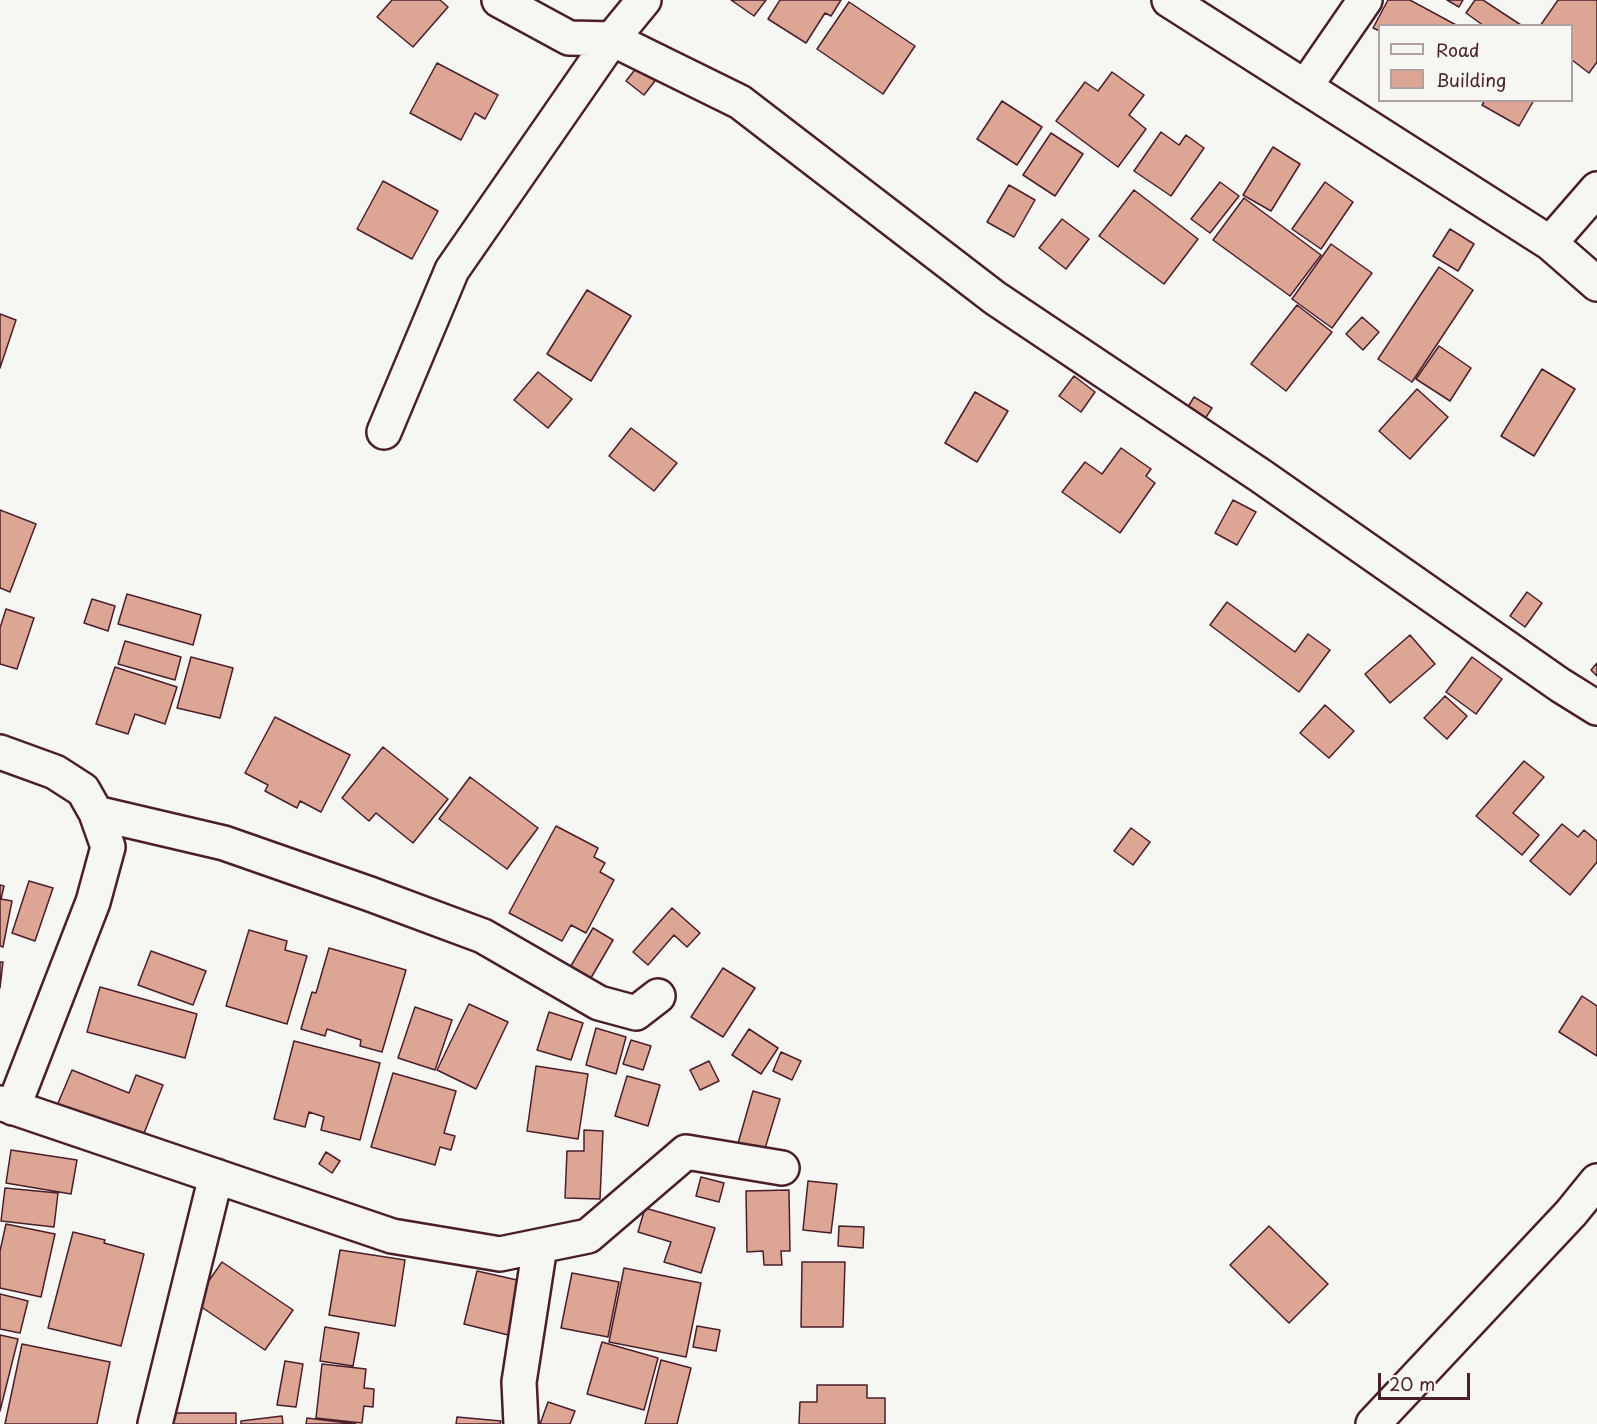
<!DOCTYPE html>
<html>
<head>
<meta charset="utf-8">
<style>
  body { margin:0 }
  #map { position:relative; width:1597px; height:1424px; overflow:hidden; background:#f6f6f2; font-family:"Playpen Sans",sans-serif }
  canvas { display:block }
  .legend { position:absolute; left:1378px; top:24px; width:195px; height:78px; box-sizing:border-box; background:#f6f6f2; border:2px solid #b1a0a2; margin:0; padding:8px 10px; list-style:none; font-size:18px; color:#4a1f2b }
  .legend li { display:flex; align-items:center; gap:12px; height:30px }
  .legend b { width:30px; border:2px solid #b1a0a2 }
  .scale { position:absolute; left:1378px; top:1373px; width:92px; height:27px; box-sizing:border-box; border:3px solid #4a1f2b; border-top:0; padding-left:8px; font-size:18px; line-height:21px; white-space:nowrap; color:#4a1f2b; -webkit-text-stroke:4px #f6f6f2; paint-order:stroke }
</style>
</head>
<body>
<div id="map">
<canvas width="1597" height="1424"></canvas>
<ul class="legend">
<li><b style="height:8px;background:#f6f6f2"></b>Road</li>
<li><b style="height:16px;background:#dca594"></b>Building</li>
</ul>
<div class="scale">20 m</div>
</div>
<script>
const c = document.querySelector('canvas').getContext('2d');
c.lineJoin = 'round';
function fill(path, color) { c.fillStyle = color; c.fill(path, 'evenodd'); }
function stroke(path, color, width, dash) { c.strokeStyle = color; c.lineWidth = width; c.lineCap = dash ? 'butt' : 'round'; c.setLineDash(dash || []); c.stroke(path); }
const building = new Path2D(`
  M392 0H440L448 7 413 47 377 17Z
  M731 0H766L754 16Z
  M780 0H841L831 16 825 13 806 43 768 19Z
  M1388 0H1410L1458 26H1380V31L1373 28Z
  M1447 0H1463L1459 7Z
  M1475 0H1483L1521 25 1484 26 1466 13Z
  M1558 0H1597V62L1589 73 1572 60V26H1540Z
  M849 2 915 46 883 94 817 49Z
  M437 63 498 95 485 119 475 113 461 140 410 113Z
  M637 67 655 81 644 95 626 81Z
  M1112 72 1144 95 1129 115 1146 129 1118 167 1056 121 1085 82 1098 91Z
  M1485 100H1534L1519 126 1482 105Z
  M1002 101 1042 127 1017 165 977 139Z
  M1161 132 1179 145 1186 135 1204 148 1171 196 1134 171Z
  M1051 133 1083 154 1055 196 1023 175Z
  M1273 147 1300 164 1271 211 1243 195Z
  M383 181 438 211 412 259 357 229Z
  M1220 182 1239 196 1210 233 1191 219Z
  M1325 182 1353 202 1321 249 1292 229Z
  M1009 185 1035 200 1014 237 987 222Z
  M1134 190 1198 239 1164 284 1099 236Z
  M1244 198 1321 255 1290 296 1213 240Z
  M1062 219 1089 239 1066 269 1039 248Z
  M1450 229 1474 244 1458 271 1433 256Z
  M1331 244 1372 273 1332 328 1292 299Z
  M1439 267 1473 290 1412 382 1378 359Z
  M587 290 631 316 591 381 547 354Z
  M1297 305 1332 332 1286 391 1251 364Z
  M0 314 16 320 0 368Z
  M1362 317 1379 332 1363 350 1346 334Z
  M1439 346 1471 368 1450 401 1416 379Z
  M1542 369 1575 389 1534 456 1501 436Z
  M538 372 572 399 548 428 514 400Z
  M1074 376 1095 392 1081 412 1059 396Z
  M1417 389 1448 417 1410 459 1379 431Z
  M975 392 1008 411 977 462 945 443Z
  M1194 397 1212 408 1199 428 1182 417Z
  M631 428 677 463 654 491 609 456Z
  M1121 448 1151 469 1146 476 1155 483 1120 533 1062 492 1085 462 1102 474Z
  M1233 500 1256 512 1237 545 1215 533Z
  M0 510 36 524 10 592 0 588Z
  M1527 592 1542 603 1525 627 1510 616Z
  M127 594 201 615 193 645 118 624Z
  M92 599 115 606 108 631 84 623Z
  M1227 602 1295 652 1308 634 1330 650 1299 692 1210 625Z
  M6 609 34 618 17 669 0 664V628Z
  M1410 635 1435 664 1390 703 1365 674Z
  M125 641 181 657 175 680 118 664Z
  M191 657 233 668 220 718 177 708Z
  M1472 657 1502 679 1476 714 1446 692Z
  M1597 663V676L1591 670Z
  M115 667 177 687 165 724 135 714 128 734 96 724Z
  M1445 696 1467 716 1447 739 1424 718Z
  M1325 705 1354 731 1329 758 1300 733Z
  M275 717 350 755 321 812 300 801 297 808 265 791 268 785 245 773Z
  M383 747 448 799 413 843 376 813 369 821 342 798Z
  M1524 761 1544 777 1513 813 1539 835 1522 855 1476 816Z
  M470 777 538 828 507 869 439 819Z
  M1562 824 1578 837 1584 830 1597 841V862L1570 895 1530 861Z
  M556 826 598 848 594 857 605 863 600 872 614 880 586 933 571 925 562 941 509 913Z
  M1131 828 1150 842 1133 865 1114 851Z
  M29 881 53 888 35 941 12 933Z
  M0 885 4 886 1 899 12 901 3 947 0 946Z
  M672 908 700 933 687 947 674 935 648 965 633 952Z
  M593 928 613 940 588 983 568 971Z
  M249 930 287 941 285 950 307 956 287 1024 226 1006Z
  M329 948 406 970 382 1052 360 1046 361 1040 327 1029 325 1036 301 1029 312 992 316 993Z
  M151 951 206 971 193 1005 138 985Z
  M0 962H3L0 988Z
  M723 968 755 988 723 1037 691 1017Z
  M100 987 197 1014 185 1058 87 1032Z
  M1582 996 1597 1006V1056L1559 1032Z
  M469 1004 508 1022 476 1089 437 1070Z
  M415 1007 452 1020 435 1070 398 1058Z
  M549 1012 583 1023 571 1060 537 1050Z
  M596 1028 626 1037 616 1074 586 1065Z
  M749 1029 778 1048 761 1074 732 1055Z
  M631 1040 651 1046 643 1070 623 1064Z
  M294 1041 380 1063 360 1140 321 1130 324 1117 309 1112 305 1127 274 1119Z
  M781 1052 801 1061 792 1080 773 1071Z
  M709 1061 719 1081 700 1090 690 1070Z
  M536 1066 588 1074 578 1139 527 1131Z
  M72 1070 129 1093 136 1075 163 1085 141 1141 56 1108Z
  M393 1073 456 1091 444 1133 455 1136 451 1150 440 1147 435 1165 371 1147Z
  M627 1076 660 1085 648 1126 615 1116Z
  M753 1091 780 1099 763 1155 737 1147Z
  M584 1130 603 1131 600 1199 565 1198 567 1151H584Z
  M11 1150 77 1160 71 1194 6 1183Z
  M326 1152 340 1161 332 1173 319 1164Z
  M701 1177 724 1183 719 1202 696 1196Z
  M808 1181 837 1184 831 1233 803 1230Z
  M5 1188 58 1193 54 1227 1 1221Z
  M789 1190 790 1251H781L782 1265H764L763 1251 747 1252 746 1191Z
  M645 1208 715 1228 701 1273 664 1262 671 1242 638 1232Z
  M6 1224 55 1234 41 1297 0 1288V1251Z
  M839 1226 864 1227 863 1248 838 1246Z
  M1269 1226 1328 1284 1289 1323 1230 1265Z
  M73 1232 105 1240 104 1243 144 1254 121 1346 48 1328Z
  M340 1250 405 1260 395 1326 329 1315Z
  M222 1262 293 1310 265 1350 194 1302Z
  M802 1262H845L843 1327H801Z
  M624 1268 701 1283 686 1357 609 1342Z
  M477 1271 526 1282 512 1336 464 1324Z
  M572 1273 619 1282 608 1337 561 1328Z
  M0 1294 28 1301 20 1333 0 1329Z
  M697 1326 720 1330 716 1351 693 1347Z
  M325 1327 359 1333 353 1366 320 1361Z
  M0 1335 18 1339 0 1411Z
  M602 1342 658 1358 644 1410 587 1394Z
  M22 1344 110 1362 97 1424H5Z
  M661 1360 691 1368 677 1424H645Z
  M285 1361 303 1364 296 1407 277 1405Z
  M322 1364 366 1369 364 1388 374 1389 373 1407 364 1406 362 1423 316 1418Z
  M817 1385H867V1398H885V1424H799L800 1402H817Z
  M548 1402 575 1411 570 1424H540Z
  M166 1413H236V1424H166Z
  M282 1416 283 1424H241V1421Z
  M457 1417 501 1421 500 1424H456Z
  M307 1418 356 1424H306Z`);
fill(building, '#dca594');
stroke(building, '#4a1f2b', 1.5);
const minor = new Path2D(`
  M499 0 569 38 612 39 740 102 995 298 1261 476 1560 685 1597 708
  M1169 0 1550 243 1597 284
  M1305 87 1365 0
  M1550 243 1597 189
  M384 432 452 270 612 39 644 0
  M0 752 55 772 83 790 96 813 108 847 93 902 13 1108
  M96 813 224 843 370 894 483 936 599 1003 636 1013 658 996
  M0 1103 392 1236 500 1254 588 1236 686 1152 782 1168
  M155 1424 216 1176
  M521 1424 519 1382 540 1246
  M1373 1424 1571 1213 1597 1181`);
stroke(minor, '#4a1f2b', 38);
stroke(minor, '#f6f6f2', 33);
</script>
</body>
</html>
